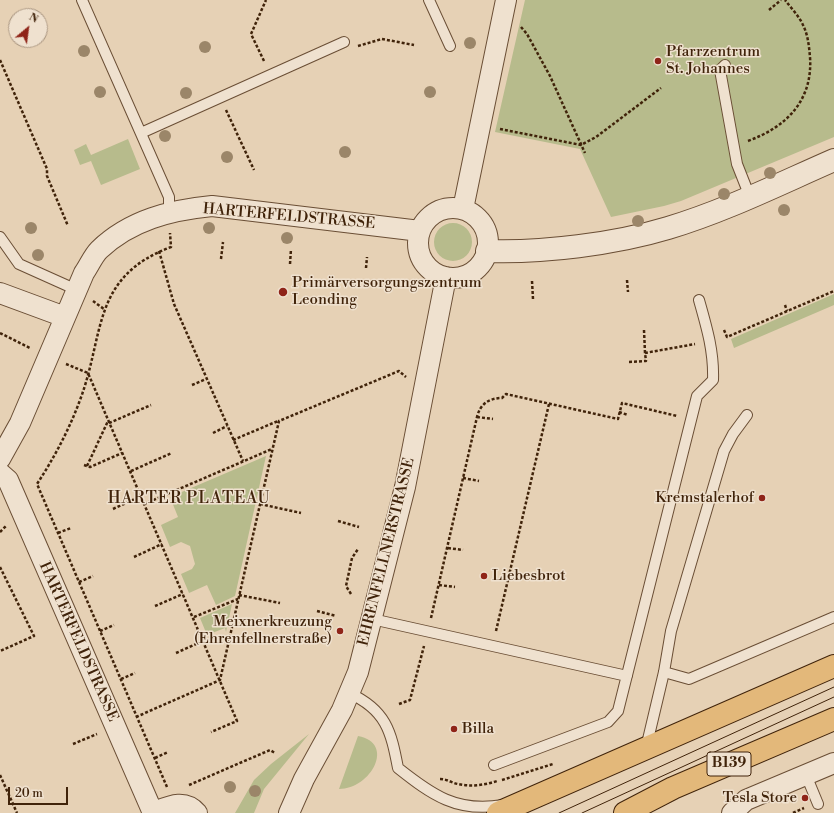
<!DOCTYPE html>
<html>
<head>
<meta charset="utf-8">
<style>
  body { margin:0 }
  #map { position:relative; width:834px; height:813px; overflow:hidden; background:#e6d1b5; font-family:"Libre Bodoni",serif }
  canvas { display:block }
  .north { position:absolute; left:8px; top:8px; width:40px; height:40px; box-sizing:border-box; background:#efe1cf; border:1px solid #a99580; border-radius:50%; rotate:29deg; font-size:11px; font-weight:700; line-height:16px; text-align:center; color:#40230a }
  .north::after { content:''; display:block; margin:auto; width:14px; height:18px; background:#8f2418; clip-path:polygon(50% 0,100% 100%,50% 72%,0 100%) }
  .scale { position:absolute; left:8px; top:787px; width:60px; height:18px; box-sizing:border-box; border:2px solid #40230a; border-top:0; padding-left:5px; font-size:12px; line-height:14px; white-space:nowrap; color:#40230a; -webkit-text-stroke:3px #efe1cf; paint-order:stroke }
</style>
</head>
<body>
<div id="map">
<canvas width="834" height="813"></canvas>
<div class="north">N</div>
<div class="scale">20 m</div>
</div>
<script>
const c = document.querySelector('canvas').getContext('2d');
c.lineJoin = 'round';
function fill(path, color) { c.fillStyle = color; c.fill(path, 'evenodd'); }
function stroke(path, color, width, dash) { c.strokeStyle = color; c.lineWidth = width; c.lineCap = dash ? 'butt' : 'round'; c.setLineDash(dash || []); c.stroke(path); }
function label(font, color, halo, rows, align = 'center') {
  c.font = font + ' "Libre Bodoni",serif'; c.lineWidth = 3; c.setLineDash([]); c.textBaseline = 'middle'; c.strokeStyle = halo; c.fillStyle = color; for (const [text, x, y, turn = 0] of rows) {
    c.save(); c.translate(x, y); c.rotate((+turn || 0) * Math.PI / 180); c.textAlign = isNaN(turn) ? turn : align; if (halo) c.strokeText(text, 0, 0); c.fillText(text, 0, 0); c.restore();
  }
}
fill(new Path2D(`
  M525 0H834V137L681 201 664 206 611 217 580 149 495 132Z
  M128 139 140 169 101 185 91 161 80 165 74 150 86 144 91 155Z
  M434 242a19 19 0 1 1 38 0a19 19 0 1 1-38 0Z
  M834 294V305L734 348 731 339Z
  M266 456 235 596 216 605 207 585 189 593 181 574 192 569 195 564 190 546 181 542 170 547 161 525 178 517 170 497Z
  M232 604 226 632 225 628 207 635 200 618Z
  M309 734 264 789 254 813H235L254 780 271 764Z
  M358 736C396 743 371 789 339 789Z`), '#b7bb8c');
const service = new Path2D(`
  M82 0 169 197V213
  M429 0 450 46
  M725 65 720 70 737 164 750 197
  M141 133 344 42
  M0 237 19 264 77 290
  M372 619 627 676
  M664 672 689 679 834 617
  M349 693C386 710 391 731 398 768 432 795 457 813 503 805
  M646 748 664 672 671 631 724 451 733 434 747 415
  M494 765 608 722 618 711 697 396 713 380C714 352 707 328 699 300
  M806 775 818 804`);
const minor = new Path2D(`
  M418 243a35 35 0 1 1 70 0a35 35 0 1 1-70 0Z
  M463 209 506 0
  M0 293 65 317
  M0 459 20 423 84 273C89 266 93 256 99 250 130 220 171 210 212 206L420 231
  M0 473 8 480 153 813
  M152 813C168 807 184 798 197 813
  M289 813 304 779 342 710 358 672 405 487 446 277
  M732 813 746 800 834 763`);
const tertiary = new Path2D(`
  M487 251C542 253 615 244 668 228 725 211 779 184 834 160`);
const primary = new Path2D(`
  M498 813 834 666
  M625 813 673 788 834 719`);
stroke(service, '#6a4e35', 12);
stroke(minor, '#6a4e35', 22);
stroke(tertiary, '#6a4e35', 24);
stroke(primary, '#40230a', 24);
stroke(new Path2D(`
  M769 10 781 0
  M521 27 527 34 550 76 585 153
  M358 46 382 39 414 45
  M0 60 47 169V176L68 226
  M264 61 251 34 266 0
  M226 110 254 170
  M500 129 581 145 596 137 661 88
  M748 141C786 127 813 101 810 57 809 46 808 35 803 25 799 16 791 8 785 0
  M159 251 174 304 243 461
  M221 259 223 242
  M290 264 291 249
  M366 268 367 257
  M627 280 628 292
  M532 281 533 299
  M93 301 104 309
  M785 305 787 311
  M644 330 645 353
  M724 330 727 337 834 291
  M0 333 30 348
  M629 362 646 361 645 353 695 344
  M66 364 88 373 237 721 211 732
  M192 385 206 379
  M619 412 628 415
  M477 417 493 419
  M109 423 151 405
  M213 433 227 426
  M233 440 278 421
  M84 465 90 467 122 453
  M87 466 108 421
  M131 471 172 453
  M463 478 479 481
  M144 504 272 449
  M260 504 301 513
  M113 509 141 496
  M338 521 359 527
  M0 532 7 525
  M58 533 71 528
  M448 548 463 550
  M134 557 162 544
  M0 567 34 636 0 651
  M79 582 93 576
  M439 585 455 587
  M351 594 346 586 352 558 358 549
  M239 595 280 603
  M155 606 183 594
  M317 611 336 616
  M194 617 238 599
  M431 618 477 417C480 404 489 398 502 398L506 394 618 419 622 403 677 416
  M100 631 114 625
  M496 631 549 404
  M176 653 203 641
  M121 679 135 673
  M399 704 410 700 424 646
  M136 717 220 680 279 421 399 371 406 377
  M73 744 97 734
  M155 758 168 752
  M0 775 17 813
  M440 779C447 779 452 783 458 784 471 787 485 785 497 781
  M502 780 553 764
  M189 785 270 750 275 753
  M167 787 37 484C54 458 69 430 80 400 105 334 91 277 171 247L170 233
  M793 813 804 808`), '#40230a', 2.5, [3, 2]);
stroke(service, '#efe1cf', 10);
stroke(minor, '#efe1cf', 20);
stroke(tertiary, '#efe1cf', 22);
stroke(primary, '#e3b87a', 22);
stroke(new Path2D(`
  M559 813 834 687
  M582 813 834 697`), '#40230a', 1);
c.fillStyle = '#9b8669';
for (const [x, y] of [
  [470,43],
  [205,47],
  [84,51],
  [100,92],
  [430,92],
  [186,93],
  [165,136],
  [345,152],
  [227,157],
  [770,173],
  [724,194],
  [784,210],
  [638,221],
  [31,228],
  [209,228],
  [287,238],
  [38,255],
  [230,787],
  [255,791]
]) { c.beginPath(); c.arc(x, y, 6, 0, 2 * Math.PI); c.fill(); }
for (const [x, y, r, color] of [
  [658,61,4,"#8f2418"],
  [283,292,5,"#8f2418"],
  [762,498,4,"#8f2418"],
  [484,576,4,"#8f2418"],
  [340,631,4,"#8f2418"],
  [454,729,4,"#8f2418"],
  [805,798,4,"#8f2418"]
]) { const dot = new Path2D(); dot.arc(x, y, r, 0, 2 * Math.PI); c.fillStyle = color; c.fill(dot); stroke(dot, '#efe1cf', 1.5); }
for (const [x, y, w] of [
  [729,764,44]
]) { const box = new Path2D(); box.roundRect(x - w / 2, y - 12, w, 24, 3); c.fillStyle = '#efe1cf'; c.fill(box); stroke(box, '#40230a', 1); }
label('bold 14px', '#40230a', null, [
  ["B139",729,764]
]);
label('15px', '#40230a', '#efe1cf', [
  ["Pfarrzentrum",666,52],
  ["St. Johannes",666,69],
  ["Primärversorgungszentrum",292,283],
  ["Leonding",292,300],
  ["Kremstalerhof",754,498,"right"],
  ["Liebesbrot",492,576],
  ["Meixnerkreuzung",332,622,"right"],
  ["(Ehrenfellnerstraße)",332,639,"right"],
  ["Billa",462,729],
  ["Tesla Store",797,798,"right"]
], 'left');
label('15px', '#40230a', '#efe1cf', [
  ["HARTERFELDSTRASSE",289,217,5],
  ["EHRENFELLNERSTRASSE",387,552,-76],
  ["HARTERFELDSTRASSE",78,642,66]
]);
c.letterSpacing = '1px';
label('16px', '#40230a', '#efe1cf', [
  ["HARTER PLATEAU",189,499]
]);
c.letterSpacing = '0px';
</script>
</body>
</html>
